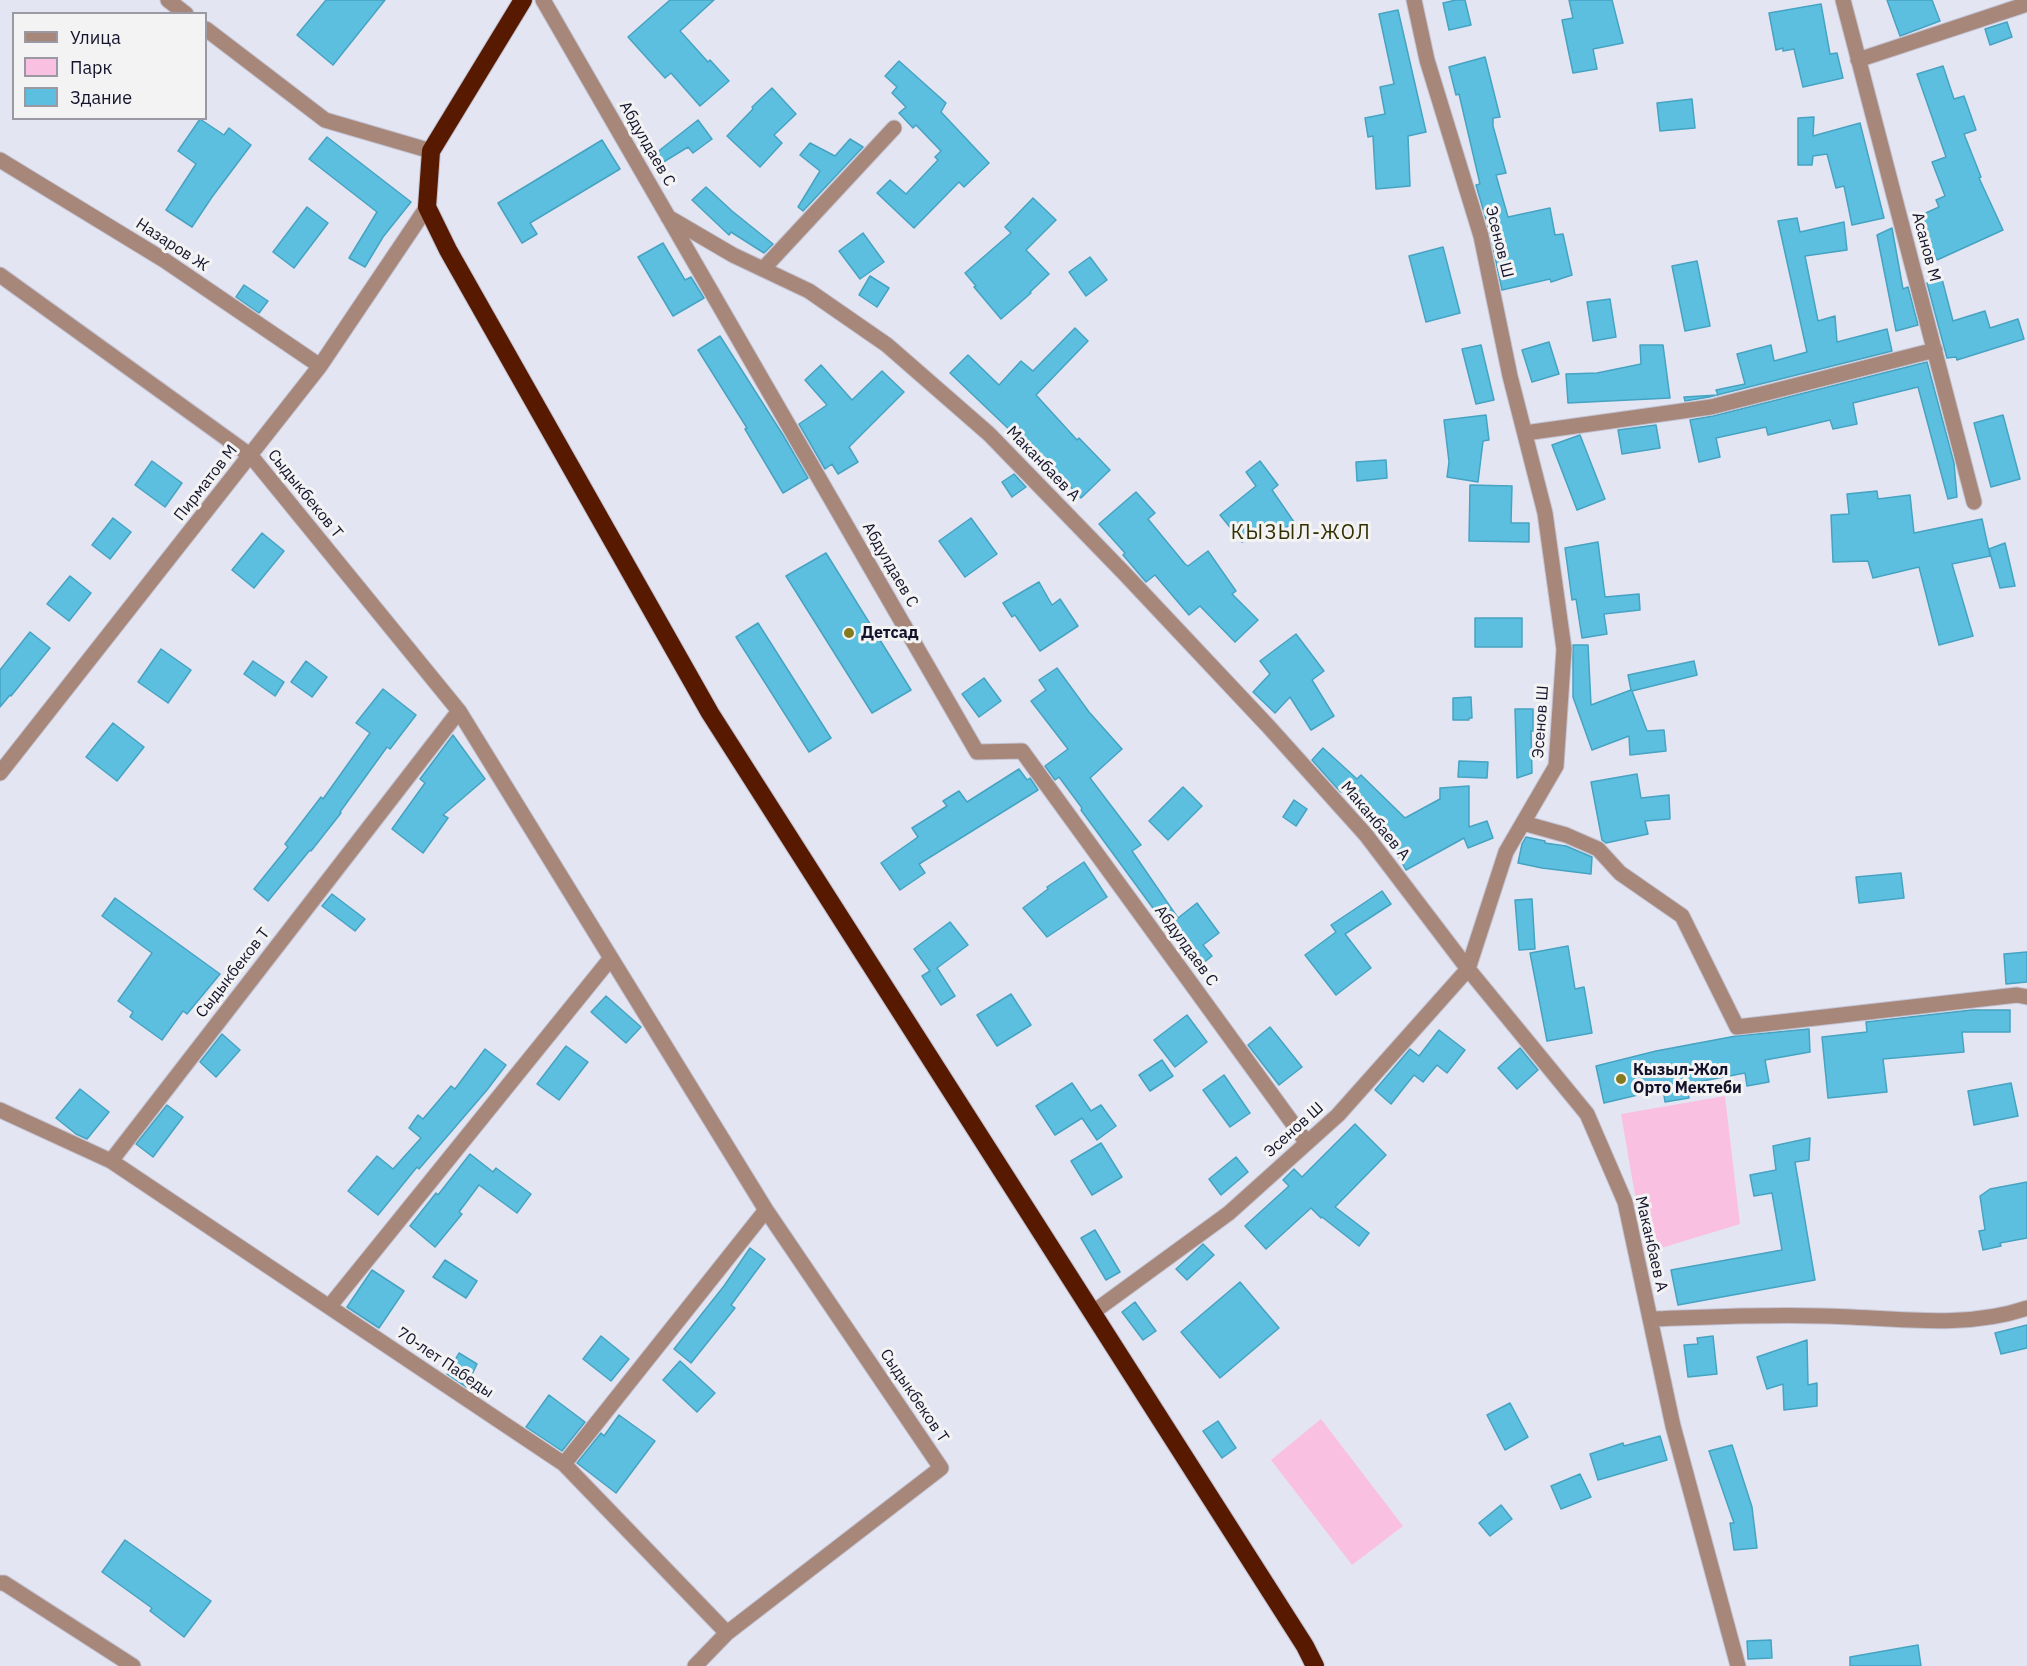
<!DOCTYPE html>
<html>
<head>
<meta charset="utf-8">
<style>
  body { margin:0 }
  #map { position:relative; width:2027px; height:1666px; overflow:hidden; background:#e4e5f3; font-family:"IBM Plex Sans",sans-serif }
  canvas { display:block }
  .legend { position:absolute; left:12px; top:12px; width:195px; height:108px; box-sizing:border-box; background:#f3f3f3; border:2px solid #9a99a3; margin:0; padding:8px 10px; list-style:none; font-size:18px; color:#14132c }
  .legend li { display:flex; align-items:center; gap:12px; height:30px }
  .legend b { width:30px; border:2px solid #9a99a3 }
</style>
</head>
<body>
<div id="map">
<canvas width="2027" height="1666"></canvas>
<ul class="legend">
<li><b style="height:8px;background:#a7877a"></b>Улица</li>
<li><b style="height:16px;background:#f9c0e2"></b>Парк</li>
<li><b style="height:16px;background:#5cbfe0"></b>Здание</li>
</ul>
</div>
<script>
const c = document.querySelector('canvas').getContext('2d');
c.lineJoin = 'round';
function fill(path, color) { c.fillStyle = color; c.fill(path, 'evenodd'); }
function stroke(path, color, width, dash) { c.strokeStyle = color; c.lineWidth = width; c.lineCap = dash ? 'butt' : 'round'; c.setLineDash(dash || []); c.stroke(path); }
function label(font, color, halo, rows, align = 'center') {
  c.font = font + ' "IBM Plex Sans",sans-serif'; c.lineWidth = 6; c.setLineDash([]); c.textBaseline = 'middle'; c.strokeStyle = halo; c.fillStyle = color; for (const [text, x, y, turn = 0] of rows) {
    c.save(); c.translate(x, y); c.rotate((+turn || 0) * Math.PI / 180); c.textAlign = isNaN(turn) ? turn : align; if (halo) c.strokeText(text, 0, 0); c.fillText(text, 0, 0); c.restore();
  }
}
fill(new Path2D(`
  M1725 1096 1740 1224 1645 1253 1621 1114Z
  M1321 1419 1403 1526 1352 1565 1271 1460Z`), '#f9c0e2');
const building = new Path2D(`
  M326 0H385L333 65 297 35Z
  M670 0H714L680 31 708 62 710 60 729 81 700 106 671 73 665 78 628 37Z
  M1456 0H1465L1471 25 1449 30 1443 3Z
  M1569 0H1612L1623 43 1593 49 1597 69 1573 73 1562 20 1573 18Z
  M1887 0H1932L1940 21 1900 36Z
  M1821 4 1830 54 1837 53 1843 78 1803 87 1794 49 1783 51V48L1776 50 1769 13Z
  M1398 10 1426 132 1408 136 1410 186 1376 189 1373 136 1368 137 1365 118 1385 114 1380 87 1394 84 1379 14Z
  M2007 22 2012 37 1990 45 1985 29Z
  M1485 57 1500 117 1493 118V126L1506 173 1496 175 1508 217 1550 208 1555 235 1563 234 1572 275 1551 282 1550 279 1502 290 1490 233 1476 185 1480 184 1459 94 1456 95 1449 67Z
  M899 61 946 103 941 112 989 163 964 187 959 182 914 228 877 193 890 180 906 194 938 160 935 157 941 151 916 125 913 128 899 113 906 107 892 93 897 87 885 76Z
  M1943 66 1954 99 1964 96 1976 130 1964 134 1981 177 1979 178 2003 230 1937 260 1917 217 1939 207 1936 200 1945 196 1932 162 1946 157 1917 74Z
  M772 88 796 114 774 135 782 143 760 167 727 136 753 109 752 107Z
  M1692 99 1695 128 1660 131 1657 103Z
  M1814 117 1813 136 1860 123 1884 218 1852 225 1844 186 1836 188 1827 154 1813 156 1812 165H1798V118Z
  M200 119 224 135 229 128 251 145 212 197 192 227 166 210 196 164 178 151Z
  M698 120 712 139 693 153 688 147 657 166 651 157Z
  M327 137 411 202 383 237 365 267 349 258 377 212 309 159Z
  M850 139 863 147 803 211 798 207 820 171 800 155 810 143 835 156Z
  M602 140 620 169 530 223 537 234 522 243 498 203Z
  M706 187 732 211 773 244 764 253 731 232 729 235 692 200Z
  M1033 198 1056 220 1026 250 1049 274 1030 292 1031 293 1001 319 974 287 976 286 965 273 1011 233 1005 227Z
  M307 207 328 223 294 268 273 252Z
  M1797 218 1800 232 1844 222 1847 250 1805 256 1818 321 1835 316 1837 342 1887 329 1892 351 1709 397 1685 401 1684 397 1718 395 1716 390 1745 384 1737 354 1771 345 1774 361 1807 352 1778 221Z
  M1892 228 1903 289 1908 287 1918 325 1896 331 1877 235Z
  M863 233 884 262 860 279 839 251Z
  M663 243 685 280 691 277 704 298 673 316 638 257Z
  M1443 247 1460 313 1426 322 1409 256Z
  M1090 257 1107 280 1086 296 1069 272Z
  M1697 261 1710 326 1685 331 1672 266Z
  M870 276 889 288 877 307 859 295Z
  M1942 279 1953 321 1985 311 1990 328 2018 319 2024 339 1957 360 1956 357 1947 358 1927 283Z
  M244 285 268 301 259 313 236 297Z
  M1610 299 1616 337 1593 341 1587 302Z
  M1075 328 1088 341 1036 395 1077 440 1079 438 1110 470 1081 498 1039 454 1033 459 1012 437 1015 435 950 373 968 355 999 385 1021 361 1033 371Z
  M720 336 783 435 808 478 783 493 745 429 747 428 698 350Z
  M1549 342 1559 374 1532 382 1522 350Z
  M1481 345 1494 400 1476 404 1462 349Z
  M1640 345H1663L1670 398 1568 403 1566 374 1597 373 1641 364Z
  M1927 362 1954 463 1957 497 1948 499 1918 387 1853 403 1857 424 1833 429 1830 420 1768 435 1766 427 1716 438 1720 457 1699 462 1690 420 1713 416Z
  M821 365 852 400 882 371 904 392 849 447 858 462 838 474 832 464 825 469 799 424 827 405 805 380Z
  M1486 415 1489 440 1483 441 1478 482 1447 477 1449 462 1444 420Z
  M2003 415 2020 479 1991 487 1974 423Z
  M1656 425 1660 448 1622 454 1618 430Z
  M1580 435 1605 499 1577 510 1552 445Z
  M1386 460 1387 478 1357 481 1356 462Z
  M152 461 182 483 165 507 135 485Z
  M1260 461 1278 485 1272 490 1294 522 1273 537 1266 527 1242 542 1220 515 1256 486 1246 472Z
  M1014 474 1026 487 1012 497 1002 482Z
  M1470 485 1512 486 1511 523H1529V542L1469 541Z
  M1877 491 1878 499 1910 495 1914 533 1982 519 1990 556 1952 564 1973 636 1939 645 1919 567 1873 578 1868 561 1833 562 1831 515 1849 514 1847 494Z
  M1136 492 1155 513 1148 519 1185 564 1188 566 1208 551 1236 591 1232 594 1258 620 1235 642 1200 606 1189 615 1155 575 1146 582 1123 555 1125 553 1099 524Z
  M113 518 131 532 110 559 92 545Z
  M971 518 997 554 965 577 939 541Z
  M262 533 284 551 254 588 232 570Z
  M1598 542 1605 597 1639 594 1640 610 1604 614 1607 634 1582 638 1576 599 1572 600 1565 548Z
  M2005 543 2015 586 2000 588 1989 549Z
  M826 553 911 690 872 713 786 576Z
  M70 576 91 593 69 621 47 604Z
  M1039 582 1052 605 1060 599 1078 626 1040 651 1015 615 1012 617 1003 603Z
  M1475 618H1522V647H1475Z
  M758 623 831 738 809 752 736 637Z
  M30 632 50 648 11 696 10 695 0 707V670Z
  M1296 634 1324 671 1312 680 1334 716 1311 730 1290 697 1275 713 1253 692 1270 674 1260 661Z
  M1573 645H1588L1591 705 1631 690 1628 675 1694 661 1697 675 1632 691 1647 731 1664 730 1666 751 1630 755 1629 736 1592 750 1573 697Z
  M161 649 191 670 168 703 138 682Z
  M253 661 284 682 275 696 244 674Z
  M306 661 327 677 312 697 291 682Z
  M1057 668 1089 712 1122 749 1090 778 1141 845 1132 851 1178 918 1197 903 1219 933 1203 945 1212 956 1197 968 1081 810 1082 808 1059 777 1055 780 1045 766 1068 749 1031 701 1046 690 1039 680Z
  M984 678 1001 701 979 717 962 694Z
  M383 689 416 715 390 749 387 747 340 812 341 813 311 851 310 850 268 901 254 889 288 847 285 844 321 797 323 799 370 733 356 723Z
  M1471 697 1472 718H1469V720H1453V698Z
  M1515 709H1533V731H1531L1532 773 1517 778Z
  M113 723 144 747 117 781 86 757Z
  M453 735 485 779 443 815 448 818 423 853 392 829 425 783 420 779Z
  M1323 748 1357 779 1361 775 1405 818 1440 799V788L1469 786V827L1487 821 1493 838 1468 848 1464 838 1406 870 1379 822 1344 789 1341 792 1336 787 1312 760Z
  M1459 761 1488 762 1487 778 1458 777Z
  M1019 769 1027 780 1030 778 1038 790 919 864 925 873 900 890 881 863 918 837 912 828 947 806 943 801 959 791 967 802Z
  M1637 774 1641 798 1669 795 1670 819 1645 821 1648 834 1606 843 1602 840 1591 782Z
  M1183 787 1202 806 1168 840 1149 821Z
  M1294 800 1307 809 1296 826 1283 817Z
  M1526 837 1545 841V843L1566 846 1592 857 1591 874 1542 868 1518 863 1522 844Z
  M1084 862 1107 897 1047 937 1023 908 1048 889 1047 887Z
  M1901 873 1904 898 1859 903 1856 877Z
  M1382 891 1391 904 1345 934 1371 968 1336 995 1305 955 1336 932 1331 925Z
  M332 894 365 919 355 931 322 906Z
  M115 898 220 974 187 1014 183 1011 162 1040 130 1017 133 1012 118 1001 152 953 102 916Z
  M1532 899 1535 949 1519 950 1515 900Z
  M950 922 968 945 937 968 955 996 941 1005 922 976 930 971 914 949Z
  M1568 946 1575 989 1584 987 1592 1033 1547 1041 1530 953Z
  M2027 952V982L2006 984 2004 954Z
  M1011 994 1031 1025 997 1046 977 1015Z
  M606 996 641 1027 626 1043 591 1012Z
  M1972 1010H2010V1032H1962L1964 1052 1883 1059 1887 1092 1828 1098 1822 1037 1867 1032 1866 1022Z
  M1187 1015 1207 1042 1175 1067 1154 1040Z
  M1270 1027 1302 1067 1279 1085 1248 1045Z
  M1809 1029 1810 1052 1765 1060 1769 1082 1747 1086 1745 1073 1687 1084 1689 1098 1665 1102 1663 1089 1604 1103 1596 1066 1656 1051 1736 1036Z
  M1439 1030 1465 1050 1447 1073 1437 1065 1423 1082 1414 1075 1391 1104 1375 1090 1410 1049 1419 1056Z
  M222 1034 240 1050 216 1077 200 1062Z
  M566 1046 588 1062 559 1100 537 1084Z
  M1520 1048 1538 1070 1517 1089 1498 1068Z
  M485 1049 506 1065 487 1090 419 1169 417 1167 378 1215 348 1191 377 1156 393 1169 421 1138 409 1128 418 1115 423 1119 451 1086 455 1089Z
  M1162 1060 1173 1076 1150 1091 1139 1075Z
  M1224 1075 1250 1113 1230 1127 1203 1090Z
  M1072 1083 1091 1111 1101 1105 1116 1126 1097 1140 1082 1118 1055 1135 1036 1106Z
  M2011 1083 2018 1116 1974 1125 1968 1091Z
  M80 1089 109 1112 87 1139 76 1134 56 1118Z
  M167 1105 183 1117 153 1157 136 1144Z
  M1355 1124 1386 1155 1335 1207 1369 1233 1359 1246 1322 1217 1321 1218 1311 1208 1266 1249 1245 1226 1289 1186 1283 1180 1294 1169 1302 1177Z
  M1810 1138 1809 1160 1795 1162 1815 1280 1678 1305 1671 1270 1782 1250 1772 1193 1754 1196 1750 1175 1776 1170 1773 1146Z
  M1101 1143 1122 1177 1092 1195 1071 1161Z
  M470 1154 493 1172 496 1168 531 1194 517 1213 479 1185 459 1212 462 1214 435 1247 410 1226 436 1193 438 1195Z
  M1236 1157 1248 1172 1221 1195 1209 1179Z
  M2027 1182V1238L2000 1243 2001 1246 1983 1250 1979 1231 1985 1230 1980 1196 1990 1189Z
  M1095 1230 1120 1272 1106 1280 1081 1238Z
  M1203 1244 1214 1255 1187 1280 1176 1269Z
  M750 1248 765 1259 731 1305 735 1308 691 1363 674 1349 724 1286Z
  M445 1260 477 1281 466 1298 433 1277Z
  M372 1270 404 1291 379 1328 347 1307Z
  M1240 1282 1279 1328 1220 1378 1181 1332Z
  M1135 1302 1156 1331 1143 1340 1122 1312Z
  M2027 1325V1348L2001 1354 1995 1333Z
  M601 1336 629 1359 611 1381 583 1359Z
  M1713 1336 1717 1374 1688 1377 1684 1345 1698 1344 1697 1338Z
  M1807 1340 1808 1385 1817 1383V1406L1784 1410 1783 1384 1767 1389 1757 1357Z
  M459 1353 477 1364 466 1387 447 1374Z
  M680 1361 715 1393 697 1412 663 1380Z
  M549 1395 585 1422 562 1451 526 1427Z
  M1510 1403 1528 1437 1505 1450 1487 1415Z
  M619 1415 655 1441 616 1493 577 1463 601 1433 604 1436Z
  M1218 1421 1236 1448 1222 1458 1203 1431Z
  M1660 1436 1667 1460 1598 1480 1590 1454 1623 1443 1624 1446Z
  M1732 1445 1752 1507 1757 1548 1734 1550 1730 1523H1734L1709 1451Z
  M1580 1474 1591 1497 1561 1509 1551 1486Z
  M1501 1505 1512 1519 1490 1536 1479 1523Z
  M125 1540 211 1601 184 1637 150 1611 152 1608 102 1572Z
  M1771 1640 1772 1658 1748 1659 1747 1641Z
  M1918 1645 1921 1666H1850V1657Z`);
fill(building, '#5cbfe0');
stroke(building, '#46a3c1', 1.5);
const street = new Path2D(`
  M168 0 186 14
  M543 0 977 752 1022 751 1307 1143
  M1843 0 1974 502
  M206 29 325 120 431 151
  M1858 60 2027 4
  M0 160 164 260 320 366
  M668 217 733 255 809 291 887 345 989 434 1124 573 1268 726 1366 835 1468 969 1587 1114 1625 1202 1673 1426 1738 1666
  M763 269 894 128
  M0 275 251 456 459 711 766 1210 941 1468 727 1633 695 1666
  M1525 433 1711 407 1935 350
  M0 773 320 366 427 207
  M1523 823 1566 835 1598 849 1620 873 1682 916 1737 1027 2017 995 2027 997
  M0 1110 111 1161 459 711
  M111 1161 564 1464 727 1633
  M329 1307 611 958
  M1092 1313 1229 1213 1338 1115 1468 969 1506 852 1556 766 1564 649 1545 513 1510 376 1481 236 1427 60 1414 0
  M1650 1319C1708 1317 1766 1314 1823 1316 1890 1317 1963 1330 2027 1308
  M564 1464 766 1210
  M0 1583H4L133 1666`);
const highway = new Path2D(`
  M523 0 431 151 427 207 448 250 710 713 1305 1646 1315 1666`);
stroke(street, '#c3c3d3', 17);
stroke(highway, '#c3c3d3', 20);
stroke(street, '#a7877a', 15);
stroke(highway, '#571a00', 18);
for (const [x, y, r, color] of [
  [849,633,6,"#857a1f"],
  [1621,1079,6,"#857a1f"]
]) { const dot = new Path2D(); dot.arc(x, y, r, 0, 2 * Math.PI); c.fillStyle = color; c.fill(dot); stroke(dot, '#f3f3f3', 2); }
label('16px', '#14132c', '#f3f3f3', [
  ["Абдулдаев С",647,144,60],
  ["Эсенов Ш",1499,242,76],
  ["Назаров Ж",172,245,33],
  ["Асанов М",1926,247,75],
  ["Маканбаев А",1043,464,46],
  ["Пирматов М",206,483,-52],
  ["Сыдыкбеков Т",305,494,51],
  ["Абдулдаев С",890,565,60],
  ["Эсенов Ш",1541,722,-86],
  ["Маканбаев А",1375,821,50],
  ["Абдулдаев С",1186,946,54],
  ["Сыдыкбеков Т",233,973,-52],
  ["Эсенов Ш",1294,1130,-42],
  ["Маканбаев А",1651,1244,77],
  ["70-лет Пабеды",445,1363,34],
  ["Сыдыкбеков Т",914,1396,56]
]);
label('bold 16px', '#14132c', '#f3f3f3', [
  ["Детсад",861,633],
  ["Кызыл-Жол",1633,1070],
  ["Орто Мектеби",1633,1088]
], 'left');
c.letterSpacing = '1.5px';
label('20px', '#342f03', '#f3f3f3', [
  ["КЫЗЫЛ-ЖОЛ",1301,533]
]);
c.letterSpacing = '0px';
</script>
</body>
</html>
